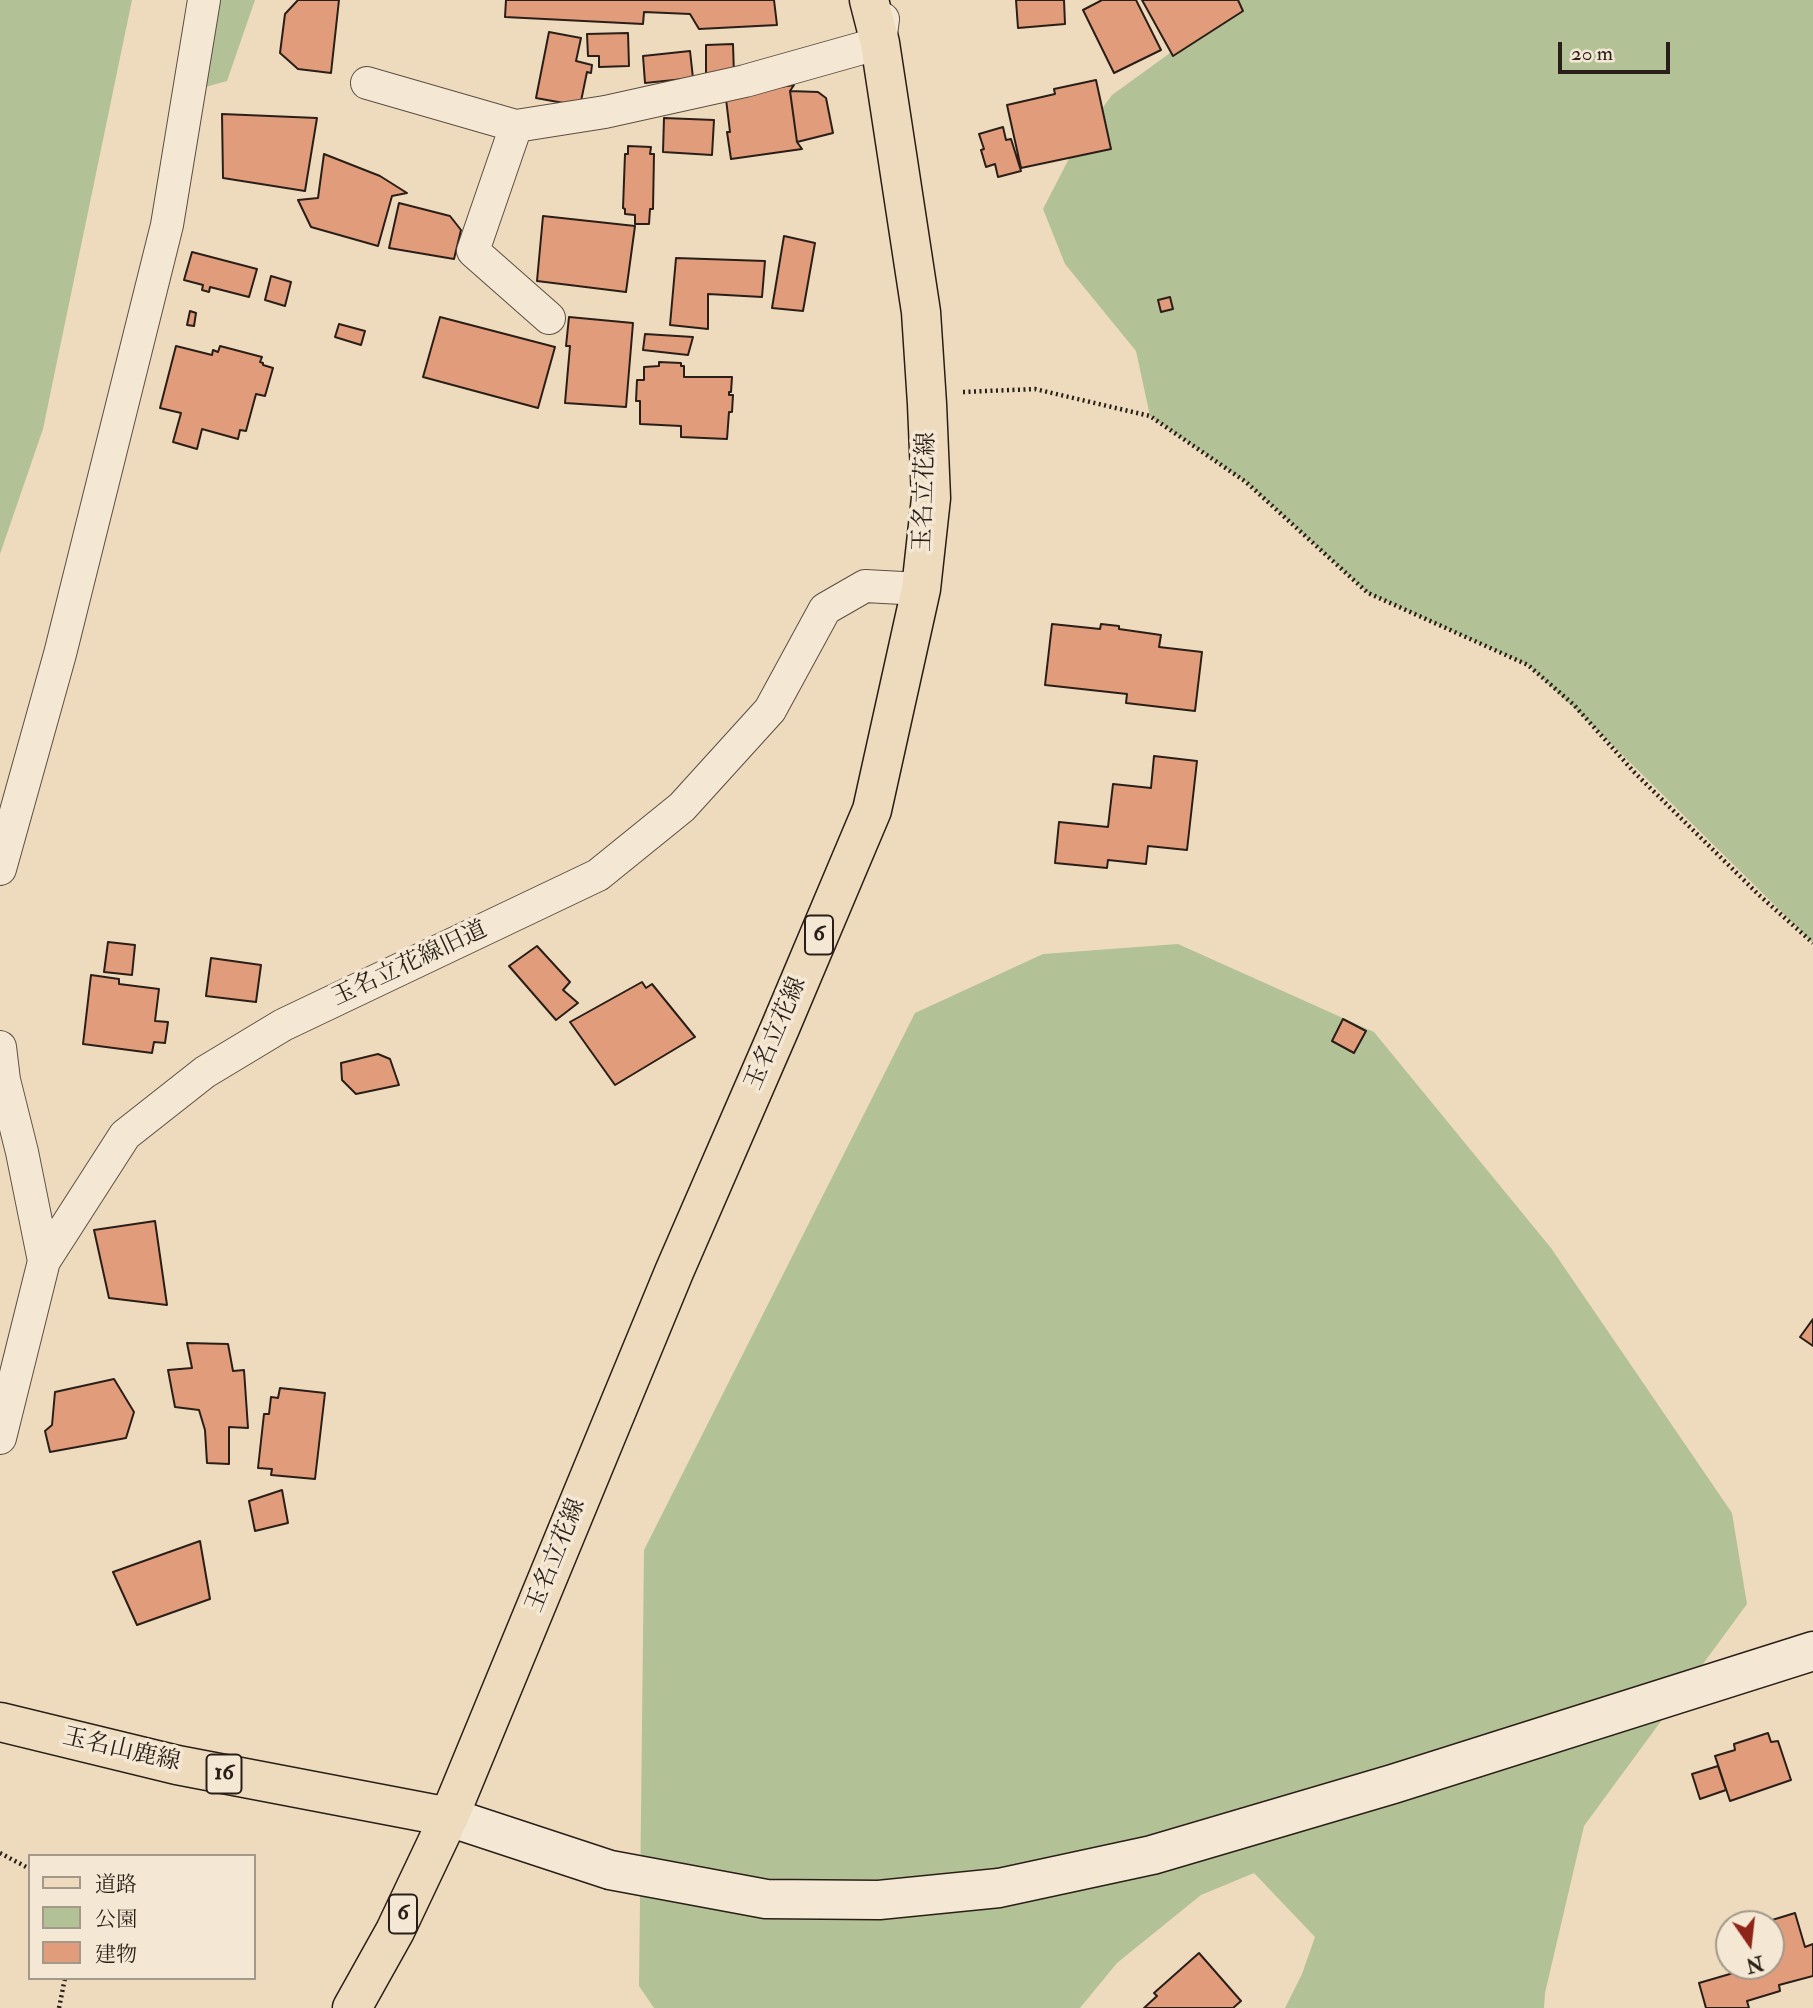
<!DOCTYPE html>
<html>
<head>
<meta charset="utf-8">
<style>
  body { margin:0 }
  #map { position:relative; width:1813px; height:2008px; overflow:hidden; background:#eedbbe; font-family:"IM FELL Double Pica","Noto Serif JP",serif }
  canvas { display:block }
  .legend { position:absolute; left:28px; top:1854px; width:228px; height:126px; box-sizing:border-box; background:#f4e8d5; border:2px solid #a39889; margin:0; padding:9px 12px; list-style:none; font-size:21px; color:#2a1f18 }
  .legend li { display:flex; align-items:center; gap:14px; height:35px }
  .legend b { width:35px; border:2px solid #a39889 }
  .north { position:absolute; left:1715px; top:1910px; width:70px; height:70px; box-sizing:border-box; background:#f4e8d5; border:2px solid #a39889; border-radius:50%; rotate:166deg; font-size:19px; font-weight:700; line-height:28px; text-align:center; color:#2a1f18 }
  .north::after { content:''; display:block; margin:auto; width:24px; height:32px; background:#8f2418; clip-path:polygon(50% 0,100% 100%,50% 72%,0 100%) }
  .scale { position:absolute; left:1558px; top:42px; width:112px; height:32px; box-sizing:border-box; border:4px solid #2a1f18; border-top:0; padding-left:9px; font-size:21px; line-height:24px; white-space:nowrap; color:#2a1f18; -webkit-text-stroke:5px #f4e8d5; paint-order:stroke }
</style>
</head>
<body>
<div id="map">
<canvas width="1813" height="2008"></canvas>
<ul class="legend">
<li><b style="height:9px;background:#eedbbe"></b>道路</li>
<li><b style="height:19px;background:#b3c196"></b>公園</li>
<li><b style="height:19px;background:#e19c7c"></b>建物</li>
</ul>
<div class="north">N</div>
<div class="scale">20 m</div>
</div>
<script>
const c = document.querySelector('canvas').getContext('2d');
c.lineJoin = 'round';
function fill(path, color) { c.fillStyle = color; c.fill(path, 'evenodd'); }
function stroke(path, color, width, dash) { c.strokeStyle = color; c.lineWidth = width; c.lineCap = dash ? 'butt' : 'round'; c.setLineDash(dash || []); c.stroke(path); }
function label(font, color, halo, rows, align = 'center') {
  c.font = font + ' "IM FELL Double Pica","Noto Serif JP",serif'; c.lineWidth = 7; c.setLineDash([]); c.textBaseline = 'middle'; c.strokeStyle = halo; c.fillStyle = color; for (const [text, x, y, turn = 0] of rows) {
    c.save(); c.translate(x, y); c.rotate((+turn || 0) * Math.PI / 180); c.textAlign = isNaN(turn) ? turn : align; if (halo) c.strokeText(text, 0, 0); c.fillText(text, 0, 0); c.restore();
  }
}
fill(new Path2D(`
  M0 0H132L43 429 0 554Z
  M218 0H255L227 81 202 88Z
  M1202 0H1813V943L1585 718 1528 665 1368 593 1246 482 1150 416 1136 351 1065 264 1043 209 1078 141 1112 95 1170 53Z
  M1178 944 1374 1032 1551 1248 1732 1513 1747 1604 1584 1826 1545 1993 1544 2008H1285L1302 1974 1315 1937 1254 1873 1201 1895 1117 1963 1080 2008H654L639 1986 644 1550 915 1013 1043 954Z`), '#b3c196');
const building = new Path2D(`
  M298 0H339L331 73 298 69 280 53 285 14Z
  M506 0H774L777 25 699 29 690 14 644 12 643 24 505 17Z
  M1016 0H1064L1065 24 1018 28Z
  M1102 0H1136L1161 50 1114 73 1083 10Z
  M1142 0H1238L1243 11 1173 56Z
  M549 32 581 38 576 61 592 65 591 73 587 72 580 106 536 98Z
  M628 33 629 66 599 67V56H588L587 34Z
  M733 44 734 75 706 76V45Z
  M690 51 693 78 645 83 643 56Z
  M1096 80 1111 149 1021 168 1007 105 1055 94 1054 89Z
  M794 85 790 91 797 142 802 149 731 159 727 132H730L726 99 751 91Z
  M790 91 818 92 826 98 833 133 797 142Z
  M222 114 317 118 305 191 223 178Z
  M664 118 714 120 712 155 663 152Z
  M1003 127 1006 140 1011 139 1021 171 998 177 995 164 986 167 981 150 984 149 979 134Z
  M628 146 651 147 650 154H654L653 209H650L649 224H635V215L625 214V209L623 208 625 154H628Z
  M324 154 380 176 407 193 392 196 378 246 311 227 298 200 318 198Z
  M399 203 450 216 461 230 454 259 389 248Z
  M543 216 635 226 626 292 537 281Z
  M784 236 815 243 803 311 772 308Z
  M192 252 257 269 249 297 210 287 209 292 202 290 203 285 184 280Z
  M676 258 765 261 762 297 708 294V329L670 325Z
  M271 276 291 282 285 306 265 300Z
  M1170 297 1173 309 1161 312 1158 300Z
  M190 311 196 313 194 326 187 325Z
  M440 317 555 347 538 408 423 377Z
  M569 317 633 323 626 407 565 403 570 346H566Z
  M339 324 365 331 361 345 335 337Z
  M645 334 693 337 688 355 643 350Z
  M176 346 212 355 213 350 218 352 220 346 262 357 260 362 263 363V365L273 368 265 396 256 394 246 431 240 430 238 439 202 429 197 449 173 442 181 413 160 408Z
  M659 362 681 363V366H684V377H732L731 392H729V395H733L732 412H729L727 439 681 437V426L640 424V401H636L637 380H644V367L659 366Z
  M1052 624 1100 629 1101 624 1119 626V629L1161 635 1159 647 1202 652 1195 711 1126 703 1127 694 1045 685Z
  M1154 756 1197 761 1187 850 1148 846 1146 864 1108 860 1107 868 1055 863 1059 822 1108 827 1113 784 1151 788Z
  M108 942 135 945 132 975 104 972Z
  M537 946 570 982 563 990 578 1003 556 1020 509 966Z
  M211 958 261 965 256 1002 206 996Z
  M91 975 119 979V984L159 989 155 1021 168 1022 165 1043 154 1042 152 1053 83 1044Z
  M642 982 646 988 652 984 695 1037 615 1085 570 1022Z
  M1343 1019 1366 1031 1354 1053 1332 1041Z
  M378 1054 390 1059 399 1085 356 1094 342 1080 341 1063Z
  M155 1221 167 1305 109 1298 94 1230Z
  M1813 1319V1346L1800 1337Z
  M187 1343 228 1344 233 1371 244 1370 248 1428 229 1427V1464L207 1463 205 1430 199 1410 175 1407 168 1370 192 1368Z
  M114 1379 134 1412 126 1438 50 1452 45 1431 52 1425 55 1392Z
  M280 1388 325 1393 315 1479 271 1475 272 1469 258 1468 264 1414H269L271 1397 278 1398Z
  M282 1490 288 1523 255 1531 249 1501Z
  M200 1541 210 1599 137 1625 113 1572Z
  M1768 1733 1771 1742 1778 1741 1791 1780 1730 1801 1715 1756 1735 1750 1734 1744Z
  M1718 1766 1726 1790 1700 1799 1692 1774Z
  M1795 1913 1805 1947 1813 1944V1976L1779 1985 1780 1991 1747 2001 1749 2008H1706L1699 1983 1747 1969 1746 1966H1771V1924H1759Z
  M1199 1953 1241 2001 1233 2008H1144L1157 1996 1154 1993Z`);
fill(building, '#e19c7c');
stroke(building, '#2a1f18', 2);
const street = new Path2D(`
  M367 83 516 126
  M549 318 473 251 516 126 605 112 745 81 880 43 883 19
  M0 869 60 654 167 225 204 0
  M0 1047 4 1080 22 1152 44 1261
  M0 1438 44 1261 125 1135 205 1072 283 1025 598 875 682 807 770 710 825 609 865 586 921 589`);
const secondary = new Path2D(`
  M449 1817 610 1870 766 1899 879 1900 999 1888 1152 1855 1393 1784 1813 1651`);
const primary = new Path2D(`
  M0 1722 177 1765 449 1817
  M352 2008 395 1931 449 1817 674 1272 780 1028 872 810 921 589 931 498 927 404 921 312 880 43 869 0`);
stroke(street, '#5b4e42', 34);
stroke(secondary, '#2a1f18', 41);
stroke(primary, '#2a1f18', 41);
stroke(new Path2D(`
  M963 392 1035 389 1150 416 1246 482 1368 593 1528 665 1574 705 1635 773 1759 895 1813 943
  M0 1853 30 1869
  M59 2008 65 1978`), '#2a1f18', 4.5, [2, 3.5]);
stroke(street, '#f4e8d5', 32);
stroke(secondary, '#f4e8d5', 38);
stroke(primary, '#eedbbe', 38);
for (const [x, y, w] of [
  [819,935,28],
  [224,1774,35],
  [403,1914,28]
]) { const box = new Path2D(); box.roundRect(x - w / 2, y - 19.5, w, 39, 5); c.fillStyle = '#f4e8d5'; c.fill(box); stroke(box, '#2a1f18', 2); }
label('bold 23px', '#2a1f18', null, [
  ["6",819,935],
  ["16",224,1774],
  ["6",403,1914]
]);
label('24px', '#2a1f18', '#f4e8d5', [
  ["玉名立花線",926,492,-88],
  ["玉名立花線旧道",410,965,-25],
  ["玉名立花線",777,1034,-67],
  ["玉名立花線",557,1556,-68],
  ["玉名山鹿線",121,1751,13]
]);
</script>
</body>
</html>
